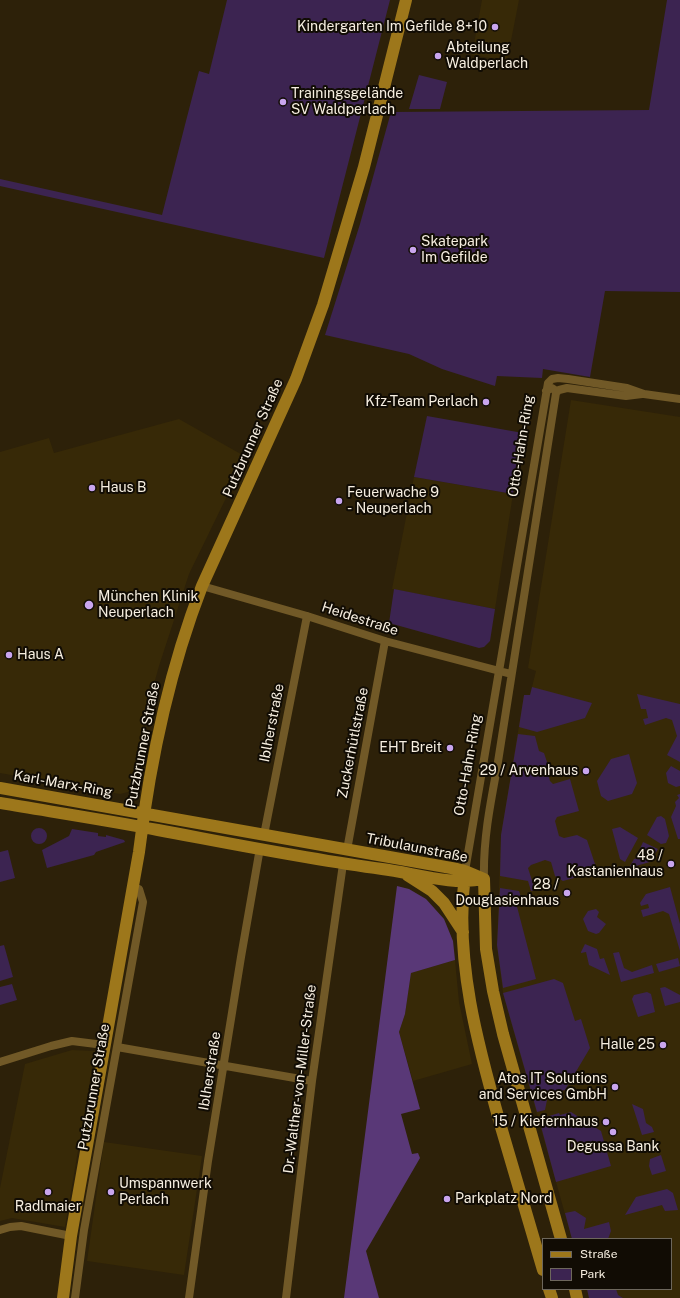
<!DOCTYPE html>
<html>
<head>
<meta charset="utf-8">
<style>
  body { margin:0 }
  #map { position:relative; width:680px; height:1298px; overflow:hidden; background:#2d2109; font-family:"Public Sans",sans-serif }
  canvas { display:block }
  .legend { position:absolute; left:542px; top:1238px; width:130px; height:52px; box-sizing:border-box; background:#110c04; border:1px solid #6d675c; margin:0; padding:5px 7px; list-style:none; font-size:12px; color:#f7efe1 }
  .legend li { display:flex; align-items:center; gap:8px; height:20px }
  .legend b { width:20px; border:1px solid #6d675c }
</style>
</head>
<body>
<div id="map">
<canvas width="680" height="1298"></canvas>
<ul class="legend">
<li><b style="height:5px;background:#9d771b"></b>Straße</li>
<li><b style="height:11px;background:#3c2451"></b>Park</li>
</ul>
</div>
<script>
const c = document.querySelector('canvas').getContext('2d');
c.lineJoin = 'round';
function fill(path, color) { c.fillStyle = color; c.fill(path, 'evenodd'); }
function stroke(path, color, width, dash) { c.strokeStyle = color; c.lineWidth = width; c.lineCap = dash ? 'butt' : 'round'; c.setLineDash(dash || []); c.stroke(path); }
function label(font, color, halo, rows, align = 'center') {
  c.font = font + ' "Public Sans",sans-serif'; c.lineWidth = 4; c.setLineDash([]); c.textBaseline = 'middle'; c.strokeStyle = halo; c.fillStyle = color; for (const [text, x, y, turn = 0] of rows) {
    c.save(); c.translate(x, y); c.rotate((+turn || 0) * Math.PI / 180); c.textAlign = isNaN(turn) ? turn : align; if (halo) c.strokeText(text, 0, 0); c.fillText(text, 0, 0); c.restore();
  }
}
fill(new Path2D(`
  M482 0H519L507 61 472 55Z
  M571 400 680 417V1298H589L587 1289H671V1239H572L503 993 497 945 501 835 524 695H530L536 671 528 668Z
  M179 419 246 457 189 574 159 666 151 695 132 786 128 792 120 794 0 773V452L49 438 54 453Z
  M414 477 513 494 495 609 392 589Z
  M455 960 459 1002 472 1064 413 1081 399 1032 405 1014 411 973Z
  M72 1050 95 1051 65 1227 12 1218 0 1221V1188L25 1064Z
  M104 1142 202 1156 184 1275 87 1261Z`), '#372907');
fill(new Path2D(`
  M227 0H390L324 258 0 186V179L162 215 187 117 199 71 209 74Z
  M667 0H680V292L605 291 590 377 543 369 542 378 497 376 495 386 442 369 409 354 325 335 360 224 391 112 649 110Z
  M419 75 447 82 440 109H409Z
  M427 416 523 433 513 494 414 477Z
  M394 589 495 609 490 641 484 647 479 648 389 623Z
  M532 687 592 703 585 718 537 732 519 727 524 695H530Z
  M637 694 680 704V762L667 755 677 736 672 720 666 718 645 725 643 719 648 718 646 709H641Z
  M518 734 535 736 539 751 544 753 549 768 547 770 550 781 553 784 570 779 579 811 557 817 555 821 559 836 564 838 577 835 587 840 595 864 589 874 563 881 555 876 551 862 545 860 531 865 528 868 535 890 531 891 528 881 500 876 501 835Z
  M629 754 637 783 632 794 608 801 601 796 597 781 611 759Z
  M671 766 680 771V786L676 787 668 783 666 773Z
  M680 794V839H678L671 817 676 806 675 802 679 798 677 795Z
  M661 816 665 819 669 836 666 843 661 844 647 835 657 817Z
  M620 827 638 838 625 862 620 859 612 829Z
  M31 836a8 8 0 1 1 16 0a8 8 0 1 1-16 0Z
  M72 829 98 833V836L106 837V835L124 840 125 842 96 852 94 855 47 868 42 850 69 836Z
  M643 842 658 849 650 862 632 867 630 866 634 859 638 858 637 855Z
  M8 850 15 878 0 882V852Z
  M670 887 680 924V951L669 914 663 911 643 917 641 910 649 908 648 904 641 906 640 903 646 894Z
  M500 888 519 891 521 897 515 899 536 979 503 988 497 945Z
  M596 909 599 912 597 917 606 924 599 933 596 934 588 931 583 919 588 911Z
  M585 944 597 949 600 959 604 958 610 975 589 965 586 952 581 953V952Z
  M4 945 13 977 0 981V946Z
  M619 952 624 968 632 972 652 965 654 973 621 982 613 953Z
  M678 958 680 966 659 972 656 964Z
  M554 979 563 983 575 1021 581 1019 590 1048 565 1090 548 1095 545 1110 537 1112 503 993Z
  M12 984 17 1000 0 1005V987Z
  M665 987 680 995V1002L665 1006 660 988Z
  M647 992 651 994 655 1012 638 1017 632 999 634 995Z
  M632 1104 643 1109 646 1123 652 1127 654 1132 642 1135Z
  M571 1112 601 1131 611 1166 556 1182 539 1119 559 1113 560 1115Z
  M661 1155 666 1171 652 1175 649 1166 650 1159Z
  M667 1189 673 1193 678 1210 665 1211 662 1205 625 1215 636 1197Z
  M575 1211 586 1218 584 1229 609 1222 611 1231 608 1239H572L565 1213Z
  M587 1289H616L618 1295 623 1298H589Z`), '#3c2451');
fill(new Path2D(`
  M397 886 409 889 426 899 444 919 453 941 455 960 411 973 405 1014 399 1032 420 1109 401 1114 412 1154 418 1153 420 1158 366 1251 379 1298H344Z`), '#593877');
stroke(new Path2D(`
  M556 393 559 390 567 388 626 396 642 394
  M202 586 307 616 385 641 511 674
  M264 835 307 616
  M347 850 385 641
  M465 871 548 383 552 379 558 378 568 379 627 388 644 394 680 399
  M484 879C483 841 490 805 497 768L556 393 555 390 552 388 546 391
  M117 1047 312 1081
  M0 1062 51 1046 72 1041 104 1045
  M0 1230 10 1227 21 1226 71 1236
  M75 1298 84 1230 143 902 139 889 132 888
  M189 1298 208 1161 241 957 260 848
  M286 1298 312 1081 343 864`), '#715927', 8);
stroke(new Path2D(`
  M0 788 457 869 465 871 484 879
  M0 803C53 812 106 820 158 830 233 844 307 859 382 869 414 873 452 886 484 879
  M465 874C454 960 478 1046 501 1127 515 1175 529 1222 543 1270
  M407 875 432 891 444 903 463 932
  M484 879 486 949 493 991 503 1034 561 1239
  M549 1289 552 1298
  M575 1289 577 1298
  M63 1298 71 1236 139 852C150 761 169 671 202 586L296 379 323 305 364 167 406 0`), '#9d771b', 12);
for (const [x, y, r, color] of [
  [495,27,4,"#c9a5ee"],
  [438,56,4,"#c9a5ee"],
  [283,102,4,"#c9a5ee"],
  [413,250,4,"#c9a5ee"],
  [486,402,4,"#c9a5ee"],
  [92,488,4,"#c9a5ee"],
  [339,501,4,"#c9a5ee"],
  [89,605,5,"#c9a5ee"],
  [9,655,4,"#c9a5ee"],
  [450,748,4,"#c9a5ee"],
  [586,771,4,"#c9a5ee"],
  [671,864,4,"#c9a5ee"],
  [567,893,4,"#c9a5ee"],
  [663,1045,4,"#c9a5ee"],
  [615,1087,4,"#c9a5ee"],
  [606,1122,4,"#c9a5ee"],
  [613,1132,4,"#c9a5ee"],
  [48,1192,4,"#c9a5ee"],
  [111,1192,4,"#c9a5ee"],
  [447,1199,4,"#c9a5ee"]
]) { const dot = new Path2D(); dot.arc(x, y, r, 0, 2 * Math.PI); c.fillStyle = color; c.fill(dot); stroke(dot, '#110c04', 1.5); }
label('14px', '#f7efe1', '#110c04', [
  ["Kindergarten Im Gefilde 8+10",487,27],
  ["Abteilung",446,48,"left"],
  ["Waldperlach",446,64,"left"],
  ["Trainingsgelände",291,94,"left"],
  ["SV Waldperlach",291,110,"left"],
  ["Skatepark",421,242,"left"],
  ["Im Gefilde",421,258,"left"],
  ["Kfz-Team Perlach",478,402],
  ["Haus B",100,488,"left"],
  ["Feuerwache 9",347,493,"left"],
  ["- Neuperlach",347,509,"left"],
  ["München Klinik",98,597,"left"],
  ["Neuperlach",98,613,"left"],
  ["Haus A",17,655,"left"],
  ["EHT Breit",442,748],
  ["29 / Arvenhaus",578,771],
  ["48 /",663,856],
  ["Kastanienhaus",663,872],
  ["28 /",559,885],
  ["Douglasienhaus",559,901],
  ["Halle 25",655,1045],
  ["Atos IT Solutions",607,1079],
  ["and Services GmbH",607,1095],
  ["15 / Kiefernhaus",598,1122],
  ["Degussa Bank",613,1147,"center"],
  ["Umspannwerk",119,1184,"left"],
  ["Perlach",119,1200,"left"],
  ["Parkplatz Nord",455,1199,"left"],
  ["Radlmaier",48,1207,"center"]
], 'right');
label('14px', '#f7efe1', '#110c04', [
  ["Putzbrunner Straße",253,438,-66],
  ["Otto-Hahn-Ring",521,446,-81],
  ["Heidestraße",360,619,18],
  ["Iblherstraße",272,723,-79],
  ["Zuckerhütlstraße",353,743,-79],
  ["Putzbrunner Straße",143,745,-79],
  ["Otto-Hahn-Ring",468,765,-80],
  ["Karl-Marx-Ring",63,784,10],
  ["Tribulaunstraße",417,848,11],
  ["Iblherstraße",210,1071,-81],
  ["Dr.-Walther-von-Miller-Straße",300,1079,-83],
  ["Putzbrunner Straße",94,1087,-80]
]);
</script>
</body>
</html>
